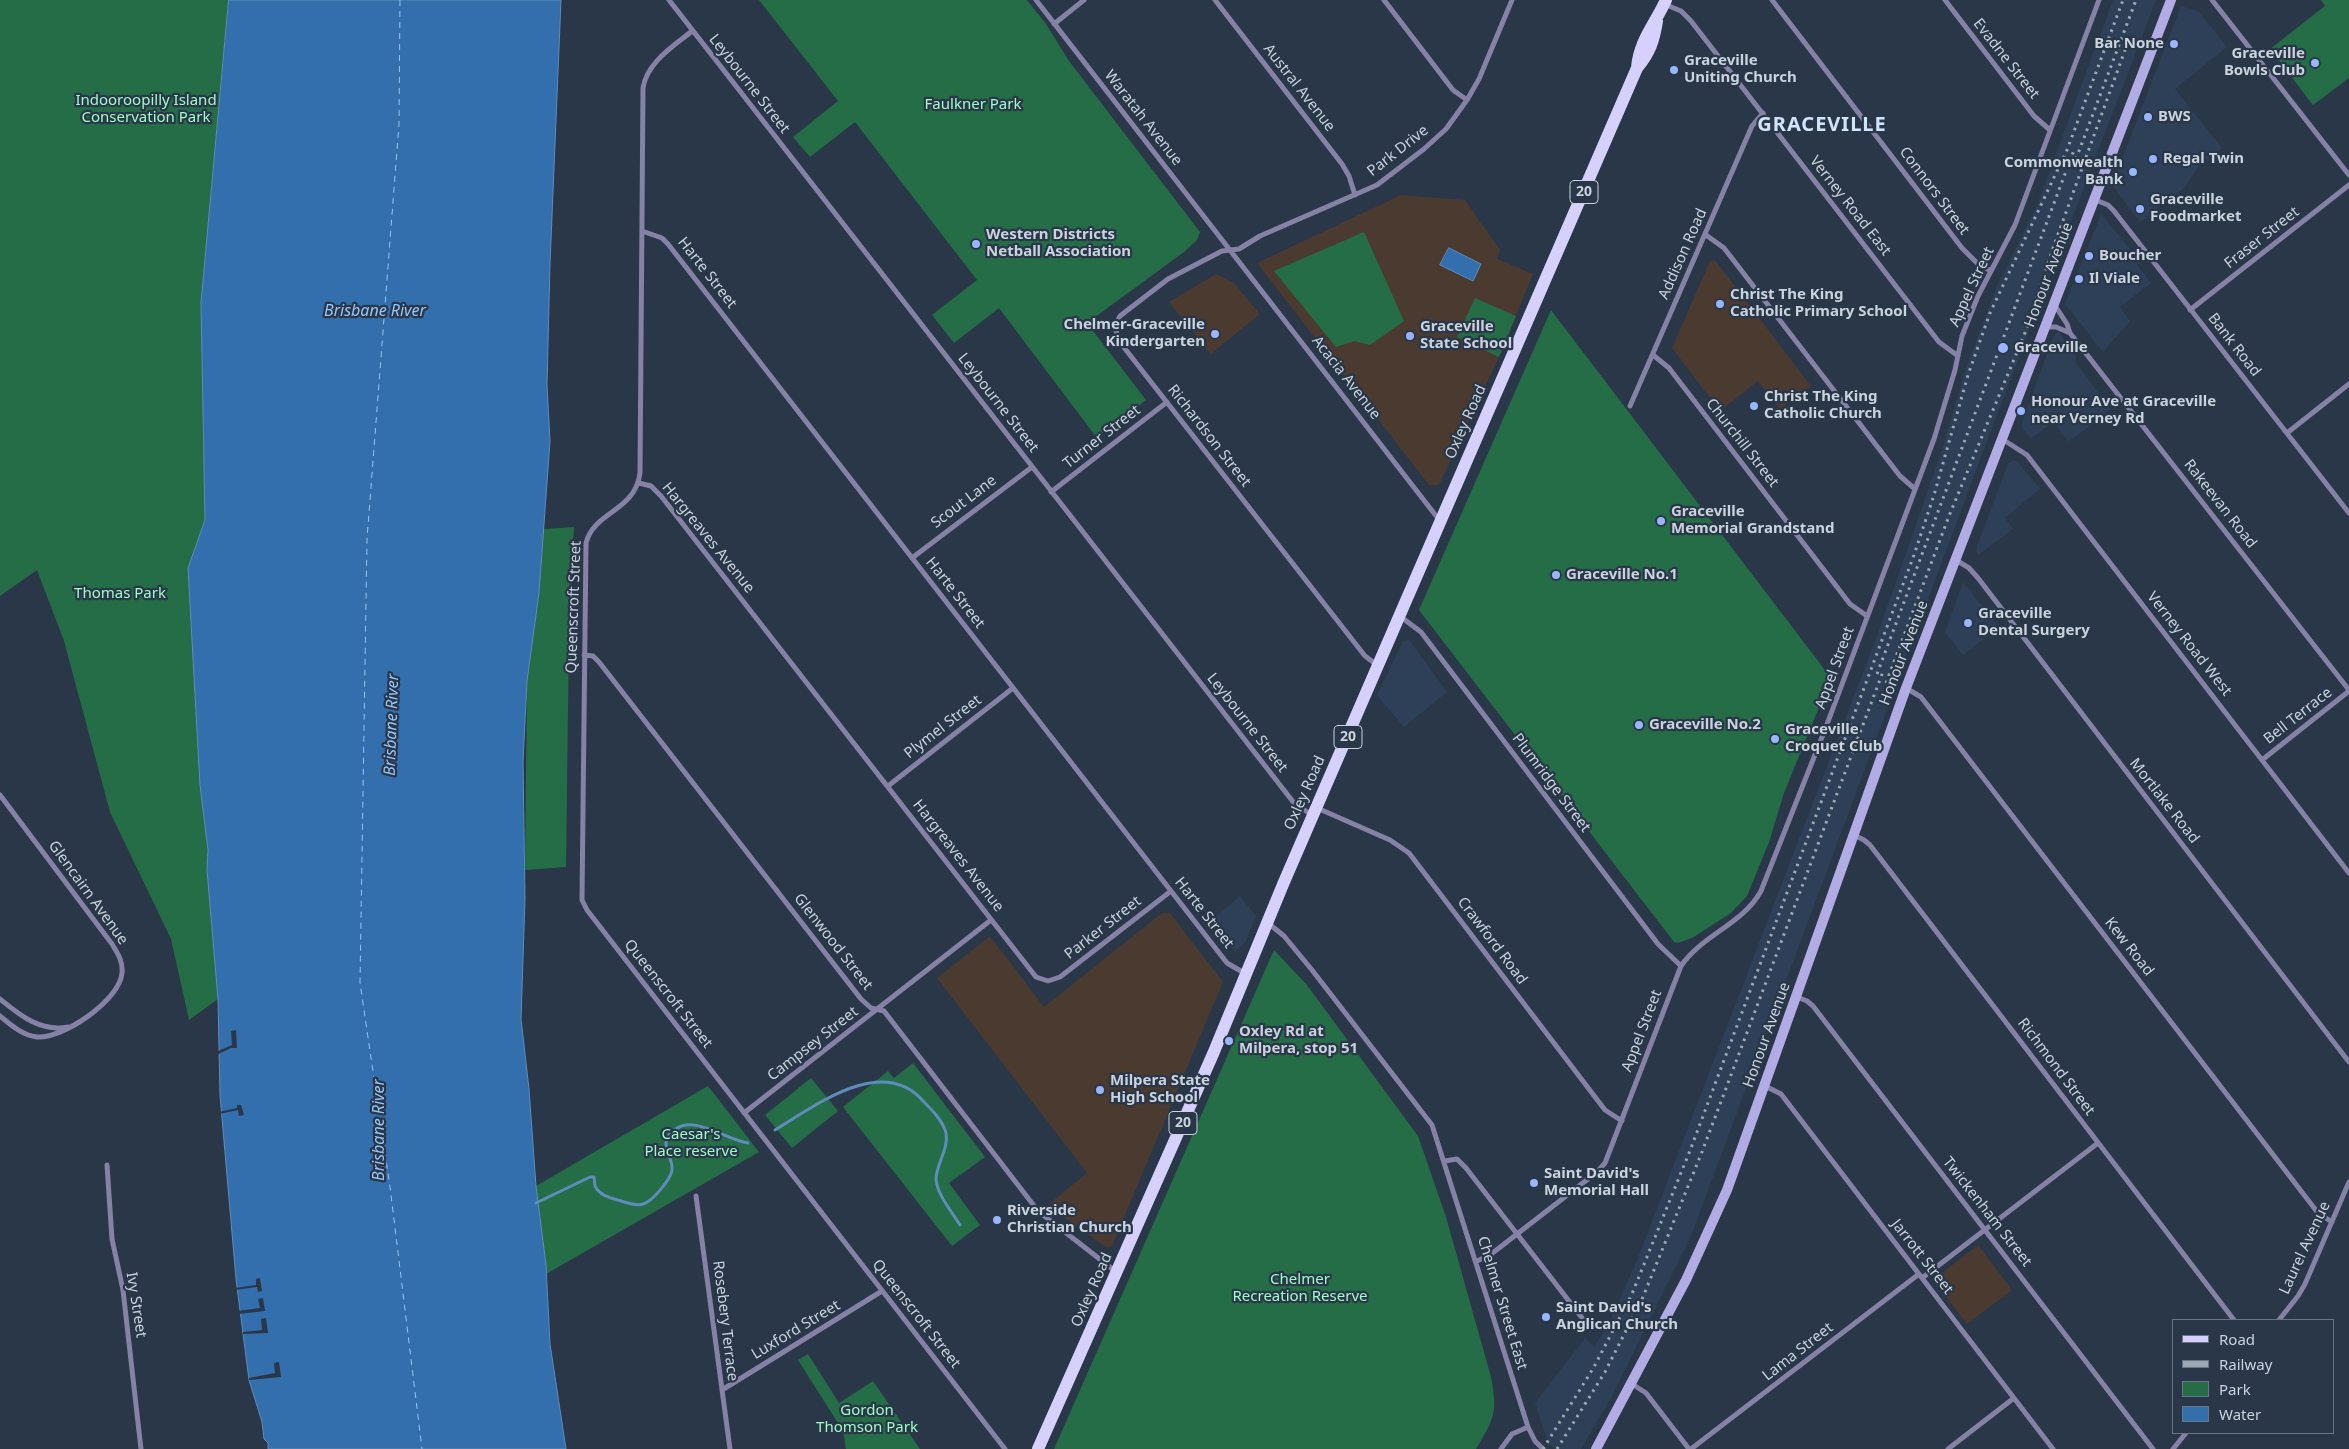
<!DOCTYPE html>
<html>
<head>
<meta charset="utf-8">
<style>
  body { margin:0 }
  #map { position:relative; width:2349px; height:1449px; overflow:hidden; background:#293749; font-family:"Noto Sans",sans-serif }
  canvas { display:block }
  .legend { position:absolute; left:2172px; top:1319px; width:162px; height:115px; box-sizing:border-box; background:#293749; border:1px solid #697584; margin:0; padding:6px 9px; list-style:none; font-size:15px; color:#c9d2dd }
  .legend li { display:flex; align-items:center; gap:10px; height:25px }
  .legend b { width:25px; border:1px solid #697584 }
</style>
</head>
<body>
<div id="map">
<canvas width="2349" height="1449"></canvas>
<ul class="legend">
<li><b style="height:6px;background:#d5d1fc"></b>Road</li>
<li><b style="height:6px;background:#9ea8b5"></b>Railway</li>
<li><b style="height:14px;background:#246d47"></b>Park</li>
<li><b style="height:14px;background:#326fac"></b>Water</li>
</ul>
</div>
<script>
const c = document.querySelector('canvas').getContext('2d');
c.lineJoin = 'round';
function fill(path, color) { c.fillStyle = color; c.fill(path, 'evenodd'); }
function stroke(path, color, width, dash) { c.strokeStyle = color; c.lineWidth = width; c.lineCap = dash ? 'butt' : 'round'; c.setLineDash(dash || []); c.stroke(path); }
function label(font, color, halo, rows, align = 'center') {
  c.font = font + ' "Noto Sans",sans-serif'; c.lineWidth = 4.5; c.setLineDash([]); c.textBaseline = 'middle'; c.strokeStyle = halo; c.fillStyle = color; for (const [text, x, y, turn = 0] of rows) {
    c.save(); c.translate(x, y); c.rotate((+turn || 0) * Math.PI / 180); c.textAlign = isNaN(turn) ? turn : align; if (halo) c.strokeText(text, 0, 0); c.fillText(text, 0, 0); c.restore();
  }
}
fill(new Path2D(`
  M2113 0H2156L1990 433 1691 1236 1611 1398 1581 1449H1555L1545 1442 1547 1439 1535 1403 1585 1338 1594 1347 1607 1327 1636 1263 1877 636 1942 450 1965 371 1997 286 2036 208Z
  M2181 6 2199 12 2227 47 2175 89 2222 148 2201 164 2184 188 2140 222 2112 185Z
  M2101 214 2141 262 2137 265 2151 283 2120 307 2130 321 2103 352 2065 304Z
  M2058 331 2076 356 2075 362 2111 409 2073 439 2071 437 2069 442 2053 422 2031 439 2021 426 2053 337Z
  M2013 460 2018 462 2040 489 2005 518 2013 529 1978 555 1976 551 1978 544 2008 464Z
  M1963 582 1999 627 1963 655 1945 632Z
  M1409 640 1447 692 1404 727 1377 695 1403 641Z
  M1240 896 1256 916 1246 941 1235 952 1211 920Z`), '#2d4057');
fill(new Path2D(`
  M1401 195 1465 200 1500 250 1497 259 1533 274 1499 357 1439 485H1429L1257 263Z
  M1715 260 1811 386 1780 409 1758 381 1720 411 1672 348 1710 261Z
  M1216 274 1234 283 1260 314 1211 354 1169 302Z
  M1162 913H1170L1223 982 1112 1246 1106 1247 1056 1212 1049 1204 1087 1173 937 978 990 936 1044 1007Z
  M1978 1245 2012 1290 1967 1324 1933 1280Z`), '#4b3a30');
fill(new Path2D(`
  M0 0H229L201 303 205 520 188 568 200 785 208 850 207 870 218 999 189 1020 171 939 110 812 64 641 37 570 0 596Z
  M759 0H1027L1046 24 1069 61 1200 232 1197 240 1184 252 1087 323 1146 400 1097 438 999 308 954 343 932 315 977 280 855 122 810 157 793 137 838 101Z
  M2321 0H2349V78L2313 105 2270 49 2325 6Z
  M1364 232 1404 321 1370 345 1355 341 1336 347 1274 271Z
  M1475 298 1516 316 1499 357 1457 337Z
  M1551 310 1831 678 1784 793 1769 842 1747 896 1731 913 1692 938 1678 943 1674 942 1419 610Z
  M574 527 569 633 566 867 525 870 527 681 539 593 543 529Z
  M1274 950 1307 985 1418 1136 1446 1217 1491 1377C1498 1413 1494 1419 1476 1449H1054Z
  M913 1063 985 1157 949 1183 980 1225 952 1246 843 1107 888 1071 894 1078Z
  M811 1078 838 1111 792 1148 765 1115Z
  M708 1086 759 1152 546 1274 536 1186Z
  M808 1354 839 1403 873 1381 920 1449H846L843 1431 798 1360Z`), '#246d47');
const water = new Path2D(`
  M229 0H561L550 264 547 385 550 441 539 593 527 681 523 762 525 899 521 1019 529 1089 536 1186 546 1265 550 1344 566 1449H268V1443L264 1439 262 1422 249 1380 236 1279 220 1095 218 999 207 870 208 850 200 785 188 568 205 520 201 303Z
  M1449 248 1481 264 1473 281 1440 265Z`);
fill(water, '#326fac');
stroke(water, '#5f8dbb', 1);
fill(new Path2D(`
  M236 1030 237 1048H231L216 1055V1052L232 1045 231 1031Z
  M237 1105H241L244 1115 239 1116 238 1110 219 1114V1112L237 1108Z
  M260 1278 262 1291 258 1292 257 1287 235 1290V1288L256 1285V1279Z
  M263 1298 265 1311 238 1314V1311L260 1308 258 1299Z
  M266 1318 268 1333 243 1334V1332L262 1330 261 1319Z
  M279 1362 281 1377 249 1380V1378L275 1373 274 1363Z`), '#293749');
stroke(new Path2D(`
  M775 1130C815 1106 883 1053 924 1102 932 1110 943 1121 946 1133 949 1148 937 1163 936 1178 936 1193 952 1212 960 1225
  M536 1203 590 1177H594L595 1186C600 1196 611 1198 621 1201 627 1203 637 1206 643 1204 652 1202 671 1179 672 1170 674 1156 655 1143 676 1129 695 1115 726 1140 748 1143`), '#5f8dbb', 3);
stroke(new Path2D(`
  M400 0 399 124 367 539 360 983 390 1187 422 1449`), '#97c5f8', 1, [6, 5]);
stroke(new Path2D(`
  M669 0 1294 803 1312 815
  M1036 0 1440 521
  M1215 0 1342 164 1349 176 1355 195
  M1384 0 1453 90 1467 100
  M1772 0 1962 248 1977 263 1991 271
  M1945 0 2034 116 2050 130
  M2212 0 2349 175
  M1664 4 1681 11 1691 21 1939 342 1958 356
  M1054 24 1084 0
  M692 31C674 46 647 62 643 88L640 473C635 512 594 511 586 543L582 900 587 910 1005 1449
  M2093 199 2108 205 2114 211 2349 513
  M642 231 662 238 668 244 1227 963 1246 974
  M1706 235 1724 248 1900 476 1915 489
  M2054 304 2067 324 2070 333 2349 690
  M2190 310 2349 185
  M2045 327H2056L2070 333
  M1653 355 1669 368 1850 604 1867 616
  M1630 406 1752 126 1763 113
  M2287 433 2349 384
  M2002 439 2027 455 2349 873
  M639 483 651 486 661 496 1036 977 1048 981 1060 977 1171 891
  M1051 492 1167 402
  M912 558 1032 467
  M1956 560 1969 568 1978 578 2349 1062
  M1401 617 1421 632 1658 944 1681 966
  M584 655 593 656 599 662 861 999 871 1008 884 1011 1038 1211 1115 1271
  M1377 665 1365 656 1119 341 1115 327 1120 316 1168 279 1222 251 1239 249 1260 236 1377 185 1424 149 1446 129 1467 100 1479 79 1512 0
  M1906 688 1921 697 2318 1213 2332 1222
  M2262 760 2349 691
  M888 786 1013 688
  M0 795 112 944C118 954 123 961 122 973 120 1000 63 1039 37 1037 22 1035 11 1025 0 1016
  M1317 808 1390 840 1409 853 1605 1110 1622 1121
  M1854 835 1864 840 1870 845 2234 1320
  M1268 923 1284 936 1312 970 1432 1125 1528 1427 1535 1441 1543 1449
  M1797 997 1807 1001 1813 1006 2153 1449
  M0 999C21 1016 40 1032 68 1027
  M1765 1086 1781 1094 2053 1449
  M744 1113 991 920
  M1445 1161 1457 1159 1466 1168 1586 1323
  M107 1165 112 1239 123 1290 141 1449
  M696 1196 730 1449
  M1477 1261 1490 1255 1597 1172 1605 1163 1681 966C1702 935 1743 924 1761 891L1826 727 1934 439 1955 370 1962 336 1978 296 2015 225 2099 0
  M1922 1278 2098 1143
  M2279 1320 2298 1296 2305 1284 2349 1182
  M1632 1384 1646 1393 1689 1449
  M722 1390 882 1291
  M1501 1449 1512 1434 1528 1427
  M1691 1449 1919 1274
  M1948 1449 2014 1398
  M2173 1449 2186 1433`), '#8582a5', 5);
stroke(new Path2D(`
  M1596 1449 1686 1280 1727 1190 1906 688 2171 0`), '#b2ace4', 10);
stroke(new Path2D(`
  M1637 68C1639 41 1655 24 1666 0
  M1038 1449 1213 1054 1284 882 1637 68C1650 53 1654 40 1657 21`), '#d5d1fc', 12);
stroke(new Path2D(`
  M2076 159 2136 0
  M1877 674 2074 150
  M1886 683 1949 516 2027 328 2053 248 2128 42
  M1543 1449 1594 1367 1632 1294 1691 1148 1914 555 1934 495 1968 375 1990 313 2067 150 2123 0
  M1557 1449 1605 1372 1643 1297 1702 1152 1884 669`), '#9ea8b5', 3, [2.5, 5]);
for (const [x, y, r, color] of [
  [2174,44,5,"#99b5fd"],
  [2315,63,5,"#99b5fd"],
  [1674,70,5,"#99b5fd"],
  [2148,117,5,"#99b5fd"],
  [2153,159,5,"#99b5fd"],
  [2133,172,5,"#99b5fd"],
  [2140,209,5,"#99b5fd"],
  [976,244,5,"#99b5fd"],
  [2089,256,5,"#99b5fd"],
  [2079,279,5,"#99b5fd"],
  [1720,304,5,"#99b5fd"],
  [1215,334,5,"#99b5fd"],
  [1410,336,5,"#99b5fd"],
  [2003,348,6,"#99b5fd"],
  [1754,406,5,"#99b5fd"],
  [2021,411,5,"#99b5fd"],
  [1661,521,5,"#99b5fd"],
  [1556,575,5,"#99b5fd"],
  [1968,623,5,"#99b5fd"],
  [1639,725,5,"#99b5fd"],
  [1775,739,5,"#99b5fd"],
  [1229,1041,5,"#99b5fd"],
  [1100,1090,5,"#99b5fd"],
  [1534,1183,5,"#99b5fd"],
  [997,1220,5,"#99b5fd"],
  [1546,1317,5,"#99b5fd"]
]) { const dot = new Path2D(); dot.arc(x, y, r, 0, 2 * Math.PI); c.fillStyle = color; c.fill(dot); stroke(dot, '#293749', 2); }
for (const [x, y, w] of [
  [1584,192,28],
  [1348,737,28],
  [1183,1123,28]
]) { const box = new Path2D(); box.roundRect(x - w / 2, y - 11.5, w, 23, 4); c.fillStyle = '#293749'; c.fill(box); stroke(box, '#c9d2dd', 1); }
label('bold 14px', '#c9d2dd', null, [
  ["20",1584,192],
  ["20",1348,737],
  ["20",1183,1123]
]);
label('bold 15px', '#c9d2dd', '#293749', [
  ["Bar None",2164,44,"right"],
  ["Graceville",2305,54,"right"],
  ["Bowls Club",2305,71,"right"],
  ["Graceville",1684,61],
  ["Uniting Church",1684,78],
  ["BWS",2158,117],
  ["Regal Twin",2163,159],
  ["Commonwealth",2123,163,"right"],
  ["Bank",2123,180,"right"],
  ["Graceville",2150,200],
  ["Foodmarket",2150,217],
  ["Western Districts",986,235],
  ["Netball Association",986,252],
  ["Boucher",2099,256],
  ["Il Viale",2089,279],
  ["Christ The King",1730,295],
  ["Catholic Primary School",1730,312],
  ["Chelmer-Graceville",1205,325,"right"],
  ["Kindergarten",1205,342,"right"],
  ["Graceville",1420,327],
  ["State School",1420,344],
  ["Graceville",2014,348],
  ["Christ The King",1764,397],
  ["Catholic Church",1764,414],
  ["Honour Ave at Graceville",2031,402],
  ["near Verney Rd",2031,419],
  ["Graceville",1671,512],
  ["Memorial Grandstand",1671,529],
  ["Graceville No.1",1566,575],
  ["Graceville",1978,614],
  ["Dental Surgery",1978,631],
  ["Graceville No.2",1649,725],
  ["Graceville",1785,730],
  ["Croquet Club",1785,747],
  ["Oxley Rd at",1239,1032],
  ["Milpera, stop 51",1239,1049],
  ["Milpera State",1110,1081],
  ["High School",1110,1098],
  ["Saint David's",1544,1174],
  ["Memorial Hall",1544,1191],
  ["Riverside",1007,1211],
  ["Christian Church",1007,1228],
  ["Saint David's",1556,1308],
  ["Anglican Church",1556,1325]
], 'left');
label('15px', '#c9d2dd', '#293749', [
  ["Evadne Street",2006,59,52],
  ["Leybourne Street",749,84,52],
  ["Austral Avenue",1299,88,52],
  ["Waratah Avenue",1143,118,52],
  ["Park Drive",1398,151,-38],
  ["Connors Street",1934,191,53],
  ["Verney Road East",1850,206,52],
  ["Fraser Street",2262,238,-38],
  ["Addison Road",1683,254,-66],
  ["Harte Street",707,273,52],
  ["Honour Avenue",2049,275,-69],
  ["Appel Street",1972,287,-65],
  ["Bank Road",2234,345,52],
  ["Acacia Avenue",1346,378,52],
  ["Leybourne Street",998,403,52],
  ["Oxley Road",1466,422,-66],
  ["Richardson Street",1209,436,52],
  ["Turner Street",1102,437,-38],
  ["Churchill Street",1742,443,52],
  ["Scout Lane",964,502,-37],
  ["Rakeevan Road",2220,504,52],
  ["Hargreaves Avenue",708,538,51],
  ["Harte Street",955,593,52],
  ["Queenscroft Street",574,607,-88],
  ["Verney Road West",2189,644,52],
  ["Honour Avenue",1904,653,-69],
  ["Appel Street",1835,668,-70],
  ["Bell Terrace",2298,716,-38],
  ["Leybourne Street",1247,723,52],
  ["Plymel Street",943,727,-38],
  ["Plumridge Street",1551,783,53],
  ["Oxley Road",1305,793,-66],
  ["Mortlake Road",2164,801,52],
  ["Hargreaves Avenue",958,856,52],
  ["Glencairn Avenue",88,893,54],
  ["Harte Street",1204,913,52],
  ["Parker Street",1103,928,-38],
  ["Crawford Road",1492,941,53],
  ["Glenwood Street",833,942,52],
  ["Kew Road",2129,947,52],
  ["Queenscroft Street",668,994,52],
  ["Appel Street",1642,1031,-69],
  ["Honour Avenue",1767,1035,-70],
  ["Campsey Street",813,1044,-38],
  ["Richmond Street",2056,1067,53],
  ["Twickenham Street",1987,1212,52],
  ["Laurel Avenue",2305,1248,-65],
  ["Jarrott Street",1922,1257,52],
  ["Oxley Road",1092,1290,-66],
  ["Chelmer Street East",1502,1303,73],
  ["Ivy Street",136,1305,81],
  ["Queenscroft Street",916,1314,52],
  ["Rosebery Terrace",725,1321,83],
  ["Luxford Street",796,1330,-31],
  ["Lama Street",1798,1352,-38]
]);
label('15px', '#9ffbc4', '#293749', [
  ["Indooroopilly Island",146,101],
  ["Conservation Park",146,118],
  ["Faulkner Park",973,105],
  ["Thomas Park",120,594],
  ["Caesar's",691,1135],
  ["Place reserve",691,1152],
  ["Chelmer",1300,1280],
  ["Recreation Reserve",1300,1297],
  ["Gordon",867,1411],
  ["Thomson Park",867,1428]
]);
label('italic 16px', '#97c5f8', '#293749', [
  ["Brisbane River",375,311],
  ["Brisbane River",392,725,-88],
  ["Brisbane River",379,1130,-90]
]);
c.letterSpacing = '1px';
label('bold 20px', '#d2e4fb', '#293749', [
  ["GRACEVILLE",1822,125]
]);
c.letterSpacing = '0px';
</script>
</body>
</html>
